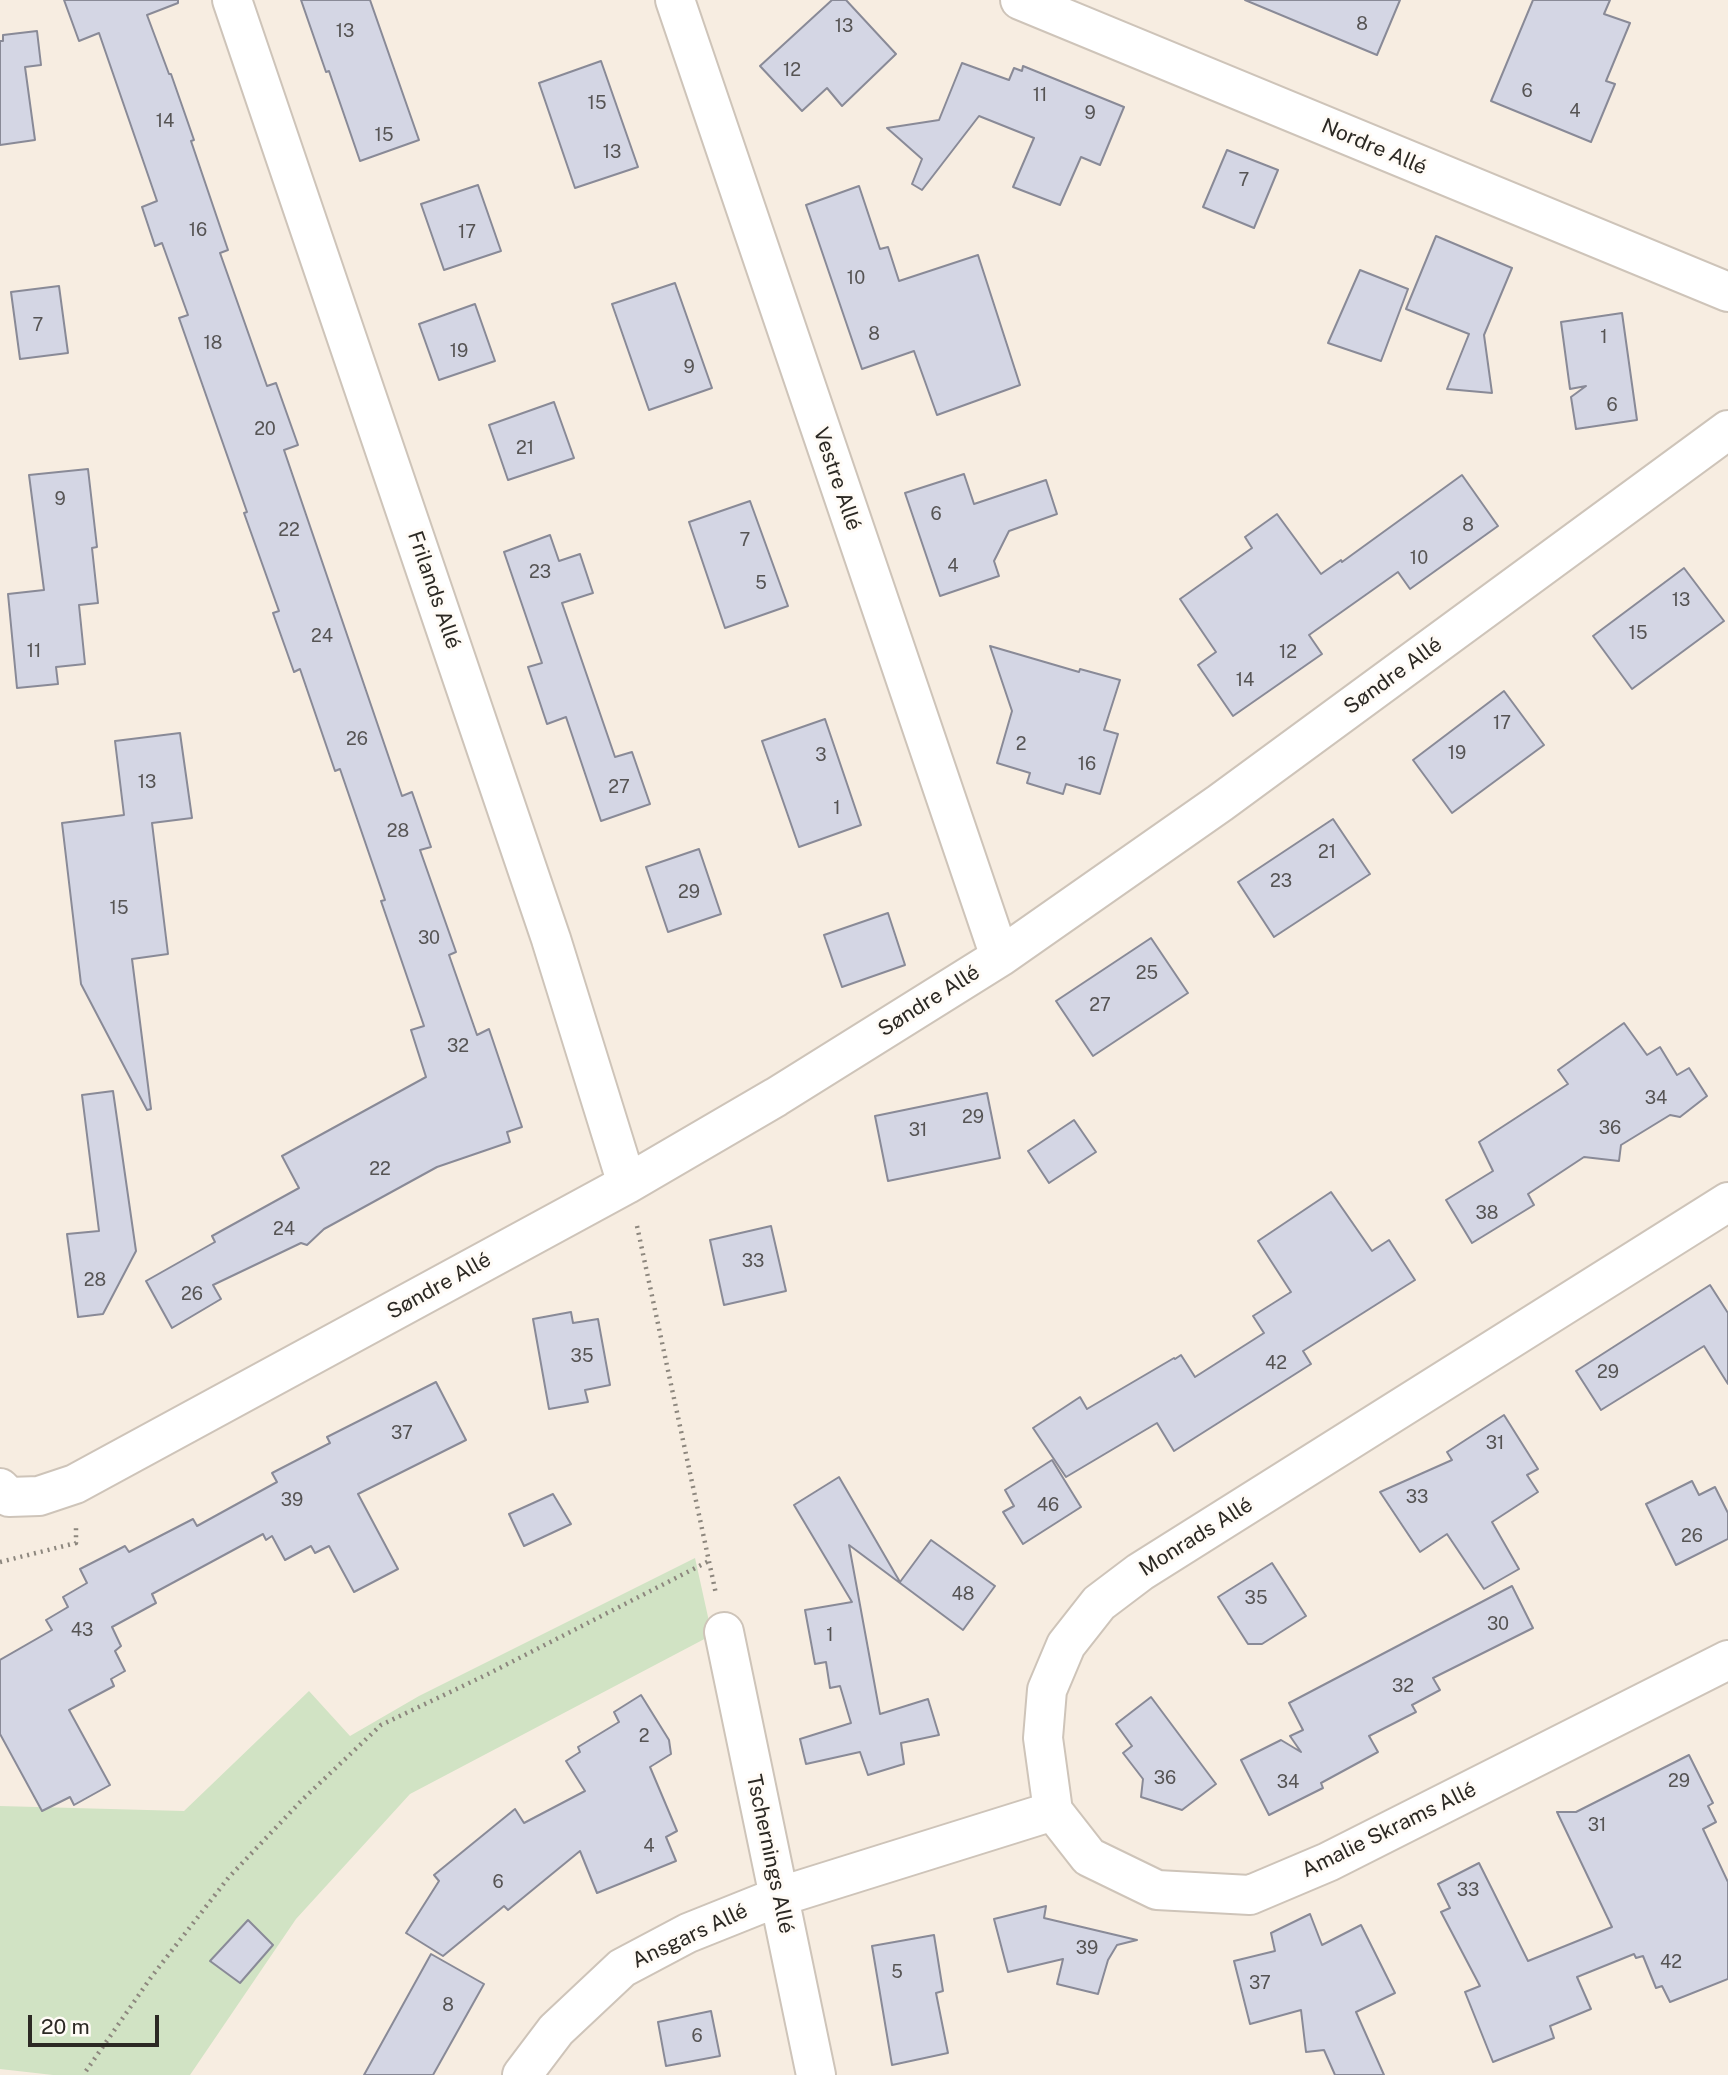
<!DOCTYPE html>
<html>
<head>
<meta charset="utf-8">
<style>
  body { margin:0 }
  #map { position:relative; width:1728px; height:2075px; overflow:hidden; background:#f7ede1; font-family:"Public Sans",sans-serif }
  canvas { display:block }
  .scale { position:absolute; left:28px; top:2015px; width:131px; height:32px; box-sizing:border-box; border:4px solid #2c2924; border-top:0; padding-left:9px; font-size:21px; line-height:24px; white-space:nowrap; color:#2c2924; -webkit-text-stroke:5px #fffbf6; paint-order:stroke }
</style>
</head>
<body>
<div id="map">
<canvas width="1728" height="2075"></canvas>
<div class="scale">20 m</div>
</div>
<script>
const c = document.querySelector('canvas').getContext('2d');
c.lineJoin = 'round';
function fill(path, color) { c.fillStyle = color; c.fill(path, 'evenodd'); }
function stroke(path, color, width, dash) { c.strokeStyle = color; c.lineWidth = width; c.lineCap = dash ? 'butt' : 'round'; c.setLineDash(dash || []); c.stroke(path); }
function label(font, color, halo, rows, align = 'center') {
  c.font = font + ' "Public Sans",sans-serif'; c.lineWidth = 6; c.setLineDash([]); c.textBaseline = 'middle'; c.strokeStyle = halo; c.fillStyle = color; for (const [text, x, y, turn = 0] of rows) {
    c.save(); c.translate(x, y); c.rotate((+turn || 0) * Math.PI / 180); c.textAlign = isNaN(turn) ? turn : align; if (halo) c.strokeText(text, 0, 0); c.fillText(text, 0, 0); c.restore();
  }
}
fill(new Path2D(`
  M695 1558 712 1635 410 1794 296 1919 190 2075H53L0 2069V1806L184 1811 309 1691 350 1736 419 1696Z`), '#d1e3c4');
const building = new Path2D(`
  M64 0H178V3L147 15 169 74H171L194 140 191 141 228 250 220 253 267 386 276 383 298 445 284 450 402 796 412 792 431 847 420 850 456 952 449 955 477 1035 489 1029 522 1127 507 1132 510 1142 437 1167 324 1229 307 1245 301 1243 213 1285 221 1299 172 1328 146 1281 215 1242 212 1236 299 1188 282 1156 426 1077 411 1030 424 1026 381 901 385 900 340 769 335 771 300 669 294 672 273 613 279 611 244 513 247 512 179 318 188 315 162 243 155 246 142 207 157 201 99 33 79 41Z
  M301 0H370L419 140 360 161 329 71 326 72Z
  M832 0H846L896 54 842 106 827 88 802 111 760 66Z
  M1245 0H1400L1377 55Z
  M1533 0H1610L1604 14 1630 23 1606 81 1615 84 1591 142 1491 101Z
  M37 31 41 65 25 67 35 140 0 145V41H3V35Z
  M601 61 638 167 575 188 539 83Z
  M962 63 1009 80 1014 68 1022 71 1023 66 1124 107 1100 165 1081 157 1060 205 1013 187 1034 138 979 116 922 190 912 184 922 159 887 128 939 120Z
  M1227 150 1278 170 1254 228 1203 207Z
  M478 185 501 251 444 270 421 204Z
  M859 186 880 249 888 247 899 281 978 255 1020 385 937 415 914 351 862 369 806 205Z
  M1436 236 1512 268 1484 335 1492 393 1447 389 1469 334 1406 309Z
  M1360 270 1408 289 1381 361 1328 343Z
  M675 283 712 388 649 410 612 304Z
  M59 286 68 353 20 359 11 292Z
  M475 304 495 361 439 380 419 324Z
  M1622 313 1637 420 1576 429 1571 397 1586 386 1570 389 1561 322Z
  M554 402 574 458 508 480 489 425Z
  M88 469 97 547 92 548 98 603 79 605 85 664 56 667 58 684 17 688 8 594 44 590 29 475Z
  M964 474 974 504 1046 480 1057 514 1009 531 994 561 999 576 940 596 905 493Z
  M1462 475 1498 526 1410 589 1398 572 1309 635 1322 654 1233 716 1198 665 1216 652 1180 599 1252 548 1245 537 1277 514 1321 574 1341 560 1342 562Z
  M750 501 788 606 725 628 689 522Z
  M550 535 559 561 580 554 593 593 562 603 615 757 632 752 650 804 601 821 566 717 547 724 528 667 542 663 504 552Z
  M1684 568 1724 621 1632 689 1593 636Z
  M990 646 1079 672 1080 669 1120 680 1104 730 1118 734 1100 794 1066 784 1063 794 1027 783 1030 773 997 763 1012 711Z
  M1504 691 1544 745 1452 813 1413 760Z
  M825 719 861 825 799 847 762 741Z
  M180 733 192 818 152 823 168 954 132 959 151 1109 147 1110 81 984 62 823 124 815 115 741Z
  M1333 819 1370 874 1274 937 1238 882Z
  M699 849 721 914 668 932 646 867Z
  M888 913 905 965 842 987 824 935Z
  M1151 938 1188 993 1093 1056 1056 1001Z
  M1624 1023 1647 1055 1660 1047 1677 1075 1689 1068 1707 1096 1680 1117 1670 1115 1621 1145 1619 1161 1584 1157 1528 1194 1534 1205 1472 1243 1446 1200 1493 1171 1479 1142 1568 1084 1558 1070Z
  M113 1091 136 1251 103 1314 78 1317 67 1234 99 1231 82 1095Z
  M987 1093 1000 1158 888 1181 875 1116Z
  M1074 1120 1096 1152 1049 1183 1028 1151Z
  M1331 1192 1372 1251 1389 1240 1415 1280 1303 1351 1311 1364 1174 1451 1157 1423 1066 1477 1033 1428 1080 1397 1087 1409 1174 1358 1175 1359 1181 1355 1195 1377 1264 1333 1253 1316 1291 1292 1258 1241Z
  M771 1226 786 1291 724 1305 710 1240Z
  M1710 1285 1728 1313V1384L1704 1346 1601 1410 1576 1371Z
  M571 1312 573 1323 598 1319 610 1385 585 1390 588 1402 549 1409 533 1319Z
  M436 1382 466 1440 358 1494 398 1569 354 1592 329 1546 315 1553 311 1546 285 1560 272 1536 266 1540 263 1534 152 1594 156 1603 112 1627 121 1646 115 1651 125 1671 111 1679 114 1686 69 1710 110 1785 74 1805 70 1797 42 1811 0 1734V1660L52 1630 46 1620 68 1607 63 1597 87 1583 80 1569 125 1546 129 1552 193 1519 197 1526 277 1482 272 1473 330 1443 327 1437Z
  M1504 1415 1538 1469 1527 1475 1538 1492 1492 1522 1519 1569 1484 1589 1447 1534 1420 1552 1380 1492 1452 1460 1447 1452Z
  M1052 1460 1081 1507 1023 1544 1003 1512 1014 1506 1005 1490Z
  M839 1477 900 1582 931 1540 995 1586 963 1630 849 1545 880 1714 928 1699 939 1735 901 1743 904 1764 868 1775 860 1752 806 1764 800 1739 851 1723 840 1686 830 1688 826 1662 815 1664 805 1610 852 1602 794 1505Z
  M1692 1481 1699 1495 1715 1487 1728 1513V1539L1676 1565 1646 1504Z
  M553 1494 571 1524 524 1546 509 1514Z
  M1272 1563 1306 1616 1262 1644H1248L1218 1597Z
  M1512 1586 1533 1628 1433 1678 1440 1690 1412 1705 1416 1712 1369 1736 1378 1752 1321 1783 1323 1788 1269 1815 1241 1760 1281 1740 1301 1752 1290 1736 1303 1730 1289 1703Z
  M641 1695 669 1740 671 1754 650 1767 677 1831 666 1837 676 1861 597 1893 580 1851 508 1910 504 1906 443 1956 406 1933 439 1881 434 1875 515 1809 524 1823 585 1791 566 1761 580 1752 578 1747 619 1722 614 1712Z
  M1151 1697 1216 1784 1182 1810 1141 1797 1143 1779 1123 1753 1132 1746 1116 1724Z
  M1689 1755 1713 1803 1708 1806 1716 1822 1703 1829 1728 1882V1979L1670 2002 1662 1986 1656 1988 1643 1956 1636 1958 1634 1954 1577 1977 1591 2009 1550 2026 1554 2038 1493 2062 1465 1992 1480 1986 1441 1912 1450 1908 1438 1884 1479 1863 1528 1961 1612 1927 1557 1812H1576Z
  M1046 1906 1044 1918 1137 1940 1117 1945 1108 1960 1098 1994 1057 1984 1063 1959 1008 1972 994 1919Z
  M1310 1914 1322 1945 1361 1925 1395 1993 1356 2012 1384 2075H1335L1324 2050 1306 2052 1301 2010 1250 2024 1234 1961 1275 1951 1271 1933Z
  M248 1920 273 1945 240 1983 210 1961Z
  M934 1935 943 1991 936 1993 948 2053 892 2065 872 1946Z
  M431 1954 484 1984 433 2075H364Z
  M711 2011 720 2056 666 2066 658 2022Z`);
fill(building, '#d4d6e4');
stroke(building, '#898a97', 2);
const minor = new Path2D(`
  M232 0 551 939 627 1184
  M675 0 1000 957
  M1020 0 1728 292
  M0 1488 9 1497 39 1496 75 1484 627 1184 776 1097 1000 957 1220 803 1728 430
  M724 1632 816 2075
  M1053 1811 1089 1857 1157 1890 1250 1895 1328 1862 1728 1660
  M522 2075 556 2030 622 1968 688 1933 778 1897 1053 1811 1043 1738 1047 1690 1066 1645 1099 1603 1140 1572 1728 1202`);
stroke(minor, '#cec4b9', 42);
stroke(new Path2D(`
  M637 1226 716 1594
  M0 1562 76 1543V1527
  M86 2071 152 1976 229 1877 303 1799 381 1725 488 1674 709 1561`), '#8d877e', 4.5, [2, 5]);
stroke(minor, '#fff', 38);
label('18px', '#565454', null, [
  ["8",1362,24],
  ["13",844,26],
  ["13",345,31],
  ["12",792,70],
  ["6",1527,91],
  ["11",1040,95],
  ["15",597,103],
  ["4",1575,111],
  ["9",1090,113],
  ["14",165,121],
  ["15",384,135],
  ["13",612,152],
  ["7",1244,180],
  ["16",198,230],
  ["17",467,232],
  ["10",856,278],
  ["7",38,325],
  ["8",874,334],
  ["1",1604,337],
  ["18",213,343],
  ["19",459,351],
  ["9",689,367],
  ["6",1612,405],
  ["20",265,429],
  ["21",525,448],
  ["9",60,499],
  ["6",936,514],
  ["8",1468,525],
  ["22",289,530],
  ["7",745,540],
  ["10",1419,558],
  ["4",953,566],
  ["23",540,572],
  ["5",761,583],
  ["13",1681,600],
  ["15",1638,633],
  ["24",322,636],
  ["11",34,651],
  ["12",1288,652],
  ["14",1245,680],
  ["17",1502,723],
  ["26",357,739],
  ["2",1021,744],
  ["19",1457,753],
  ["3",821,755],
  ["16",1087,764],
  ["13",147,782],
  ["27",619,787],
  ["1",837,808],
  ["28",398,831],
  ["21",1327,852],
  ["23",1281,881],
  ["29",689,892],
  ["15",119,908],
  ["30",429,938],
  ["25",1147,973],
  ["27",1100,1005],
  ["32",458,1046],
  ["34",1656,1098],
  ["29",973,1117],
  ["36",1610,1128],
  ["31",918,1130],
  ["22",380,1169],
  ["38",1487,1213],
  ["24",284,1229],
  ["33",753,1261],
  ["28",95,1280],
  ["26",192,1294],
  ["35",582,1356],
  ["42",1276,1363],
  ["29",1608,1372],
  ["37",402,1433],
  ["31",1495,1443],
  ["33",1417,1497],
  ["39",292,1500],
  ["46",1048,1505],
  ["26",1692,1536],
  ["48",963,1594],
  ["35",1256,1598],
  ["30",1498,1624],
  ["43",82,1630],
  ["1",830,1635],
  ["32",1403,1686],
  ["2",644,1736],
  ["36",1165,1778],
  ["29",1679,1781],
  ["34",1288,1782],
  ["31",1597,1825],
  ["4",649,1846],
  ["6",498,1882],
  ["33",1468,1890],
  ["39",1087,1948],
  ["42",1671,1962],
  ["5",897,1972],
  ["37",1260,1983],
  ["8",448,2005],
  ["6",697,2036]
]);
label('21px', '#2c2924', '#fffbf6', [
  ["Nordre Allé",1374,147,23],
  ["Vestre Allé",837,479,71],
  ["Frilands Allé",434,590,71],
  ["Søndre Allé",1393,676,-36],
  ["Søndre Allé",929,1001,-32],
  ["Søndre Allé",439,1286,-29],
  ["Monrads Allé",1196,1537,-32],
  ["Amalie Skrams Allé",1389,1830,-26],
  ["Tschernings Allé",770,1854,78],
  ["Ansgars Allé",690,1936,-25]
]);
</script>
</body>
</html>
